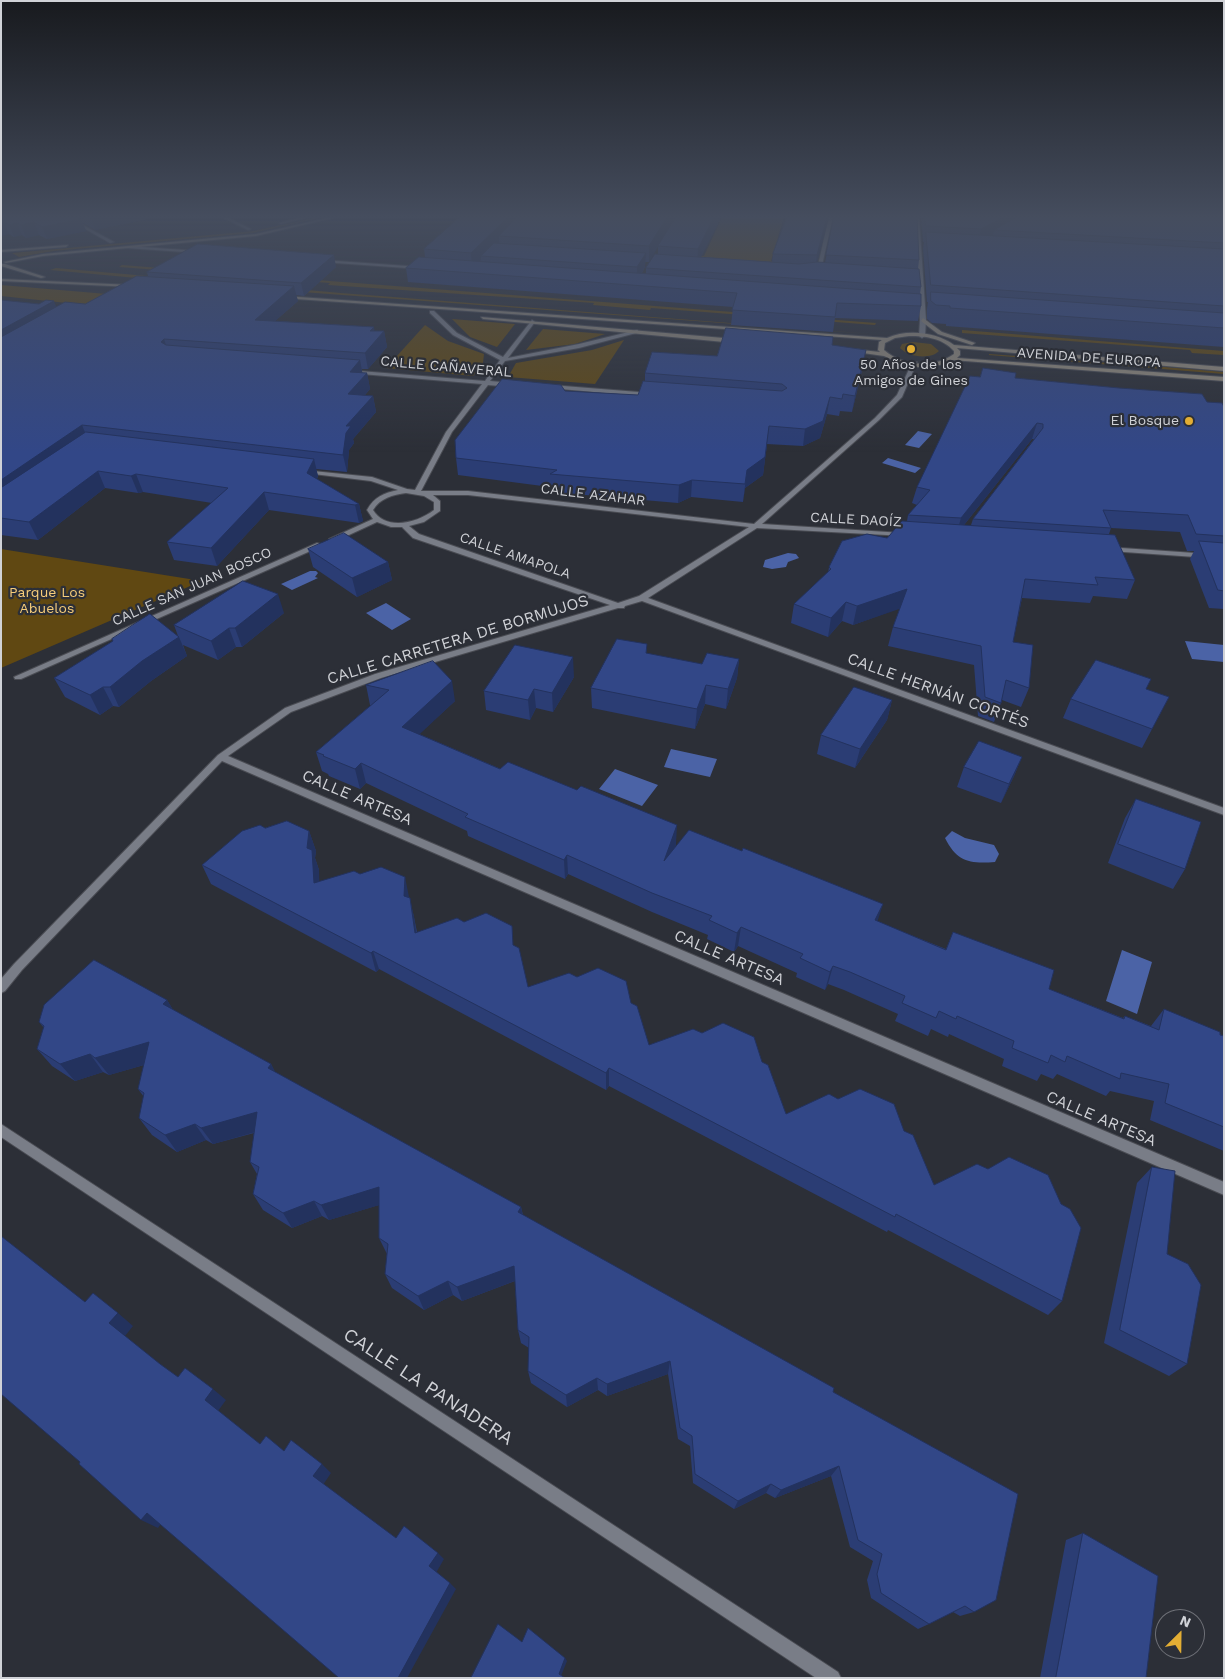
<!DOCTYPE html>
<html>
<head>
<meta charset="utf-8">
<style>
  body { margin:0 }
  #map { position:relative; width:1225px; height:1679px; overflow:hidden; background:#2c2f37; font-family:"Work Sans",sans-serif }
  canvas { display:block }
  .frame { position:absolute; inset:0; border:2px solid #d0d2d7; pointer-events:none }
  .north { position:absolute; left:1155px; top:1609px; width:50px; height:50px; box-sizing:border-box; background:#2c2f37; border:1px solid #6e7077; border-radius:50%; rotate:23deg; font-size:14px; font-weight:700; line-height:20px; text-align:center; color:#d0d2d7 }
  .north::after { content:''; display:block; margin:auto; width:18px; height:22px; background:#e3ae34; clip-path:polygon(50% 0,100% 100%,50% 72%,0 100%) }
</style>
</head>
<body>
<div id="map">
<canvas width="1225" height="1679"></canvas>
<div class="frame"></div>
<div class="north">N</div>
</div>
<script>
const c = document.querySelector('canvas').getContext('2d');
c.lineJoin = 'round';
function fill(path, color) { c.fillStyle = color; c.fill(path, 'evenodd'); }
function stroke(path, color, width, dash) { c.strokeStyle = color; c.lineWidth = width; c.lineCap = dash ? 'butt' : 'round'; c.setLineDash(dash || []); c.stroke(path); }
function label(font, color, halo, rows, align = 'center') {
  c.font = font + ' "Work Sans",sans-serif'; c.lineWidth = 4.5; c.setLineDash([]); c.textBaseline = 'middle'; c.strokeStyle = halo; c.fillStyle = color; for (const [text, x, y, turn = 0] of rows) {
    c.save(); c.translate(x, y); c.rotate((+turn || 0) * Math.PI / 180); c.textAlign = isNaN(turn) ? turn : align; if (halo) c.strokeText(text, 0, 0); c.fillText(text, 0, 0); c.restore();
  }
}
fill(new Path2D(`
  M318 217H324L253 233 54 251 19 257 12 253 253 231Z
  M722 217H784L771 261 791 263 789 271 680 254 704 256Z
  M122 265 876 323 875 325 651 308 650 310 593 305 594 303 328 285 330 283 119 267Z
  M56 268 341 293 872 334 234 287 50 270Z
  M1 285 190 301 114 308 1 296Z
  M452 319 515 324 497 347 470 337Z
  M425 325 448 341 484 354 483 363 473 376 386 368Z
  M543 329 605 334 575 344 526 350Z
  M962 330 1224 351V355L1192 353 1190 350 962 333Z
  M624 340 595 384 508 377 516 363 592 350Z
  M913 342 931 344 939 351C930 360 908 357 900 348L902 344Z
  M989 354C1067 360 1146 365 1224 372V374L989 355Z
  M1 549 202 581 1 668Z`), '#604812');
fill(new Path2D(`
  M918 431 932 434 919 448 905 445Z
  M888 458 921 468 915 473 882 463Z
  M788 553 796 554 799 558 788 562 786 567 772 569 763 567 765 560Z
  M310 571H316L318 573 315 577 318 578 292 590 281 584Z
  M386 603 411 619 392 630 366 613Z
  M1185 641 1224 645V662L1192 659Z
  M671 749 717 759 710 777 664 767Z
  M615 769 658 785 642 806 599 789Z
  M952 831 965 838 994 845 999 854 995 862C970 864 957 862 945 838Z
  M1122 950 1152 962 1137 1014 1106 1001Z`), '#4b63a6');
const minor = new Path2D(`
  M64 217H68L114 242 110 243Z
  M222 217H226L251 229 248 230Z
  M829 217H833L820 274 818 275 816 274Z
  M915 217H919L926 320 925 336 922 338 919 336 920 320Z
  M128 246 199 251 201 252 199 253 126 248Z
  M323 260 421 267 423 268 421 269 321 262Z
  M430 311H434L457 333 503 357 532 320 535 322 508 358 579 344 637 330 640 332 579 348 505 361 490 381 512 383 515 385 512 387 488 385 452 432 421 491H468L754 524 875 418 897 395 912 363 917 362 902 397 879 420 762 524 903 533 907 535 905 536 757 528 648 598 1224 808V815L642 601 625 606 624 608H618L381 678 291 712 228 756 1224 1182V1195L222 761 22 970 5 991 1 993V979L14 964 218 755 285 708 375 674 610 605 413 538 402 527H391L377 522 336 541 329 539 373 519 367 510C374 497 384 493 398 490L371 481 305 473 302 471 303 470 372 477 407 489 415 490 446 432 482 384 349 373 347 372V370L485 381 500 360 453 335 430 313ZM406 493 424 496 434 502V510C417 523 386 531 373 510 380 498 393 495 406 493ZM433 495H468L749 527 639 596 618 603 419 534 409 526 424 522 440 511V501Z
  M551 385 651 393 654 395 651 397 549 388 548 387Z
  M317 543 324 545 21 679H15L14 677Z
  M1107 547 1224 555V559L1110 551H1107Z
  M1 1124 838 1672 841 1678H816L1 1137Z`);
const secondary = new Path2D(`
  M304 217H309L281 224 279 223Z
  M332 217H337L256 236 43 256 6 263 4 262 43 254 256 234Z
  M68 245 66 247 1 252V250Z
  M1 264H5L45 277 41 278 1 266Z
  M1 279 133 285 135 286 133 287 1 281Z
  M284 296 887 338C907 329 936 332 954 345L1224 367V371L957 348 960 351V355L957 358 1224 377V381L952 360 940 365 918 367 895 361 884 356 849 351 852 349 880 352 878 350 879 342 882 340 282 298ZM909 336C926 336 942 338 954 351V354C933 369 903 366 884 350L885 343 895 338Z
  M481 317 735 339 738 341 735 343 483 319Z
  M923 318 942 332 975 343 972 345 938 334 921 321Z`);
stroke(minor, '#494b52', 2);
stroke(secondary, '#494b52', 2);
fill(minor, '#797d87');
fill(secondary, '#90897c');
fill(new Path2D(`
  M1 217H157L95 230 83 223 86 231 47 239 39 235 26 238 22 235 14 237 9 234 1 236Z
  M460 217H721L701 257 772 262 773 254 787 217H829L817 262 825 263 834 217H833H917L919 260 918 269 921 287 920 294 921 306 918 321 835 318 833 332 731 325 733 307 408 282 406 268 425 257 424 249ZM662 239 658 246V254L646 268V274L642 273 645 267V262H649Z
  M920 217H1224V347L946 326V324L932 323 927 319V309L928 302H927L923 248 924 242H923L921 217Z
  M336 267 304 296 296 295 298 301 275 321 374 327V331H384L387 347 368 369H362V373H367L370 389 365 395 373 396 376 412 353 439 354 443 349 450 347 472 316 469 318 476 317 479 359 504 363 521 359 523 269 510 217 566 174 560 167 542 212 503 143 492 138 493 105 488 38 540 1 535V300L57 307 85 304 148 276 147 272Z
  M832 345 863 366 852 412 840 411 839 416 827 414 820 438 803 446 767 444 763 475 745 488 743 502 691 497 678 503 551 492 550 487 458 475 456 458 565 391 638 395 645 381V373L717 356Z
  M980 377 1015 378 1207 402 1224 407V609L1209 608 1190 559 1194 551H1187L1180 532 1111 528 1109 534 1135 580 1127 599 1093 596 1090 603 1022 598 1013 642 1029 688 1021 707 1002 700 994 722 978 716 974 665 888 646 893 627 900 608 853 625 842 621 828 637 791 623 794 604 828 573 829 567 887 538 907 521 908 515 917 505 912 503 917 487ZM1032 439H1034L973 519 971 525H964Z
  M308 549 388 562 392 580 357 597 313 567Z
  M284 613 242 647H236L218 660 183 645 187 656 151 681 119 707 113 706 100 715 65 697 54 678 113 641 112 639 178 636 174 625Z
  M647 644 646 654 702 664 739 659 737 678 726 709 705 704 695 729 592 708 591 688Z
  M574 677 553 712 536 708 530 720 486 710 484 691Z
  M366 685 455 701 419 734 676 844 675 847 878 922 946 949 953 932 1049 989 1123 1018 1125 1016 1151 1026 1164 1009 1224 1036V1151L1150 1120 1154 1101 1110 1091 1106 1096 1057 1074 1053 1079 1041 1074 1037 1081 1002 1066 1004 1059 949 1034 948 1037 931 1029 928 1036 895 1021 898 1014 844 990 828 984 825 990 796 977 797 973 738 946 734 952 707 939 708 935 652 912 568 874 565 879 468 836 467 831 366 783 360 789 329 776 328 774 322 771 316 752 371 705H370Z
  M1146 689 1169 697 1142 748 1063 718 1071 699Z
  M892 700 887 720 855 768 817 754 821 735Z
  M1022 757 1014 776 1001 803 957 787 964 767Z
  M1136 799 1185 869 1173 889 1108 863 1125 818Z
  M265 828 309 831 316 851 315 858 319 870V881L409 897 414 917 417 932 514 946 528 987 631 1003 649 1045 762 1062 786 1114 904 1131 934 1185 1062 1301 1048 1315 888 1230 887 1232 609 1086 606 1090 379 969 376 972 211 884 202 865Z
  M167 1000 173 1010 271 1064 275 1072 521 1207 523 1215 833 1392 974 1612 960 1616 953 1612 929 1624 918 1629 871 1598 867 1580 873 1561 850 1547 831 1476 775 1498 766 1493 734 1509 693 1483 690 1446 678 1439 668 1374 607 1396 598 1390 567 1407 531 1383 528 1371 529 1348 521 1343 518 1330 515 1281 462 1301 453 1295 424 1310 392 1288 385 1274 387 1254 379 1238V1205L329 1220 322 1216 292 1228 263 1210 253 1194 257 1174 250 1162 254 1133 213 1144 206 1140 177 1152 152 1135 139 1118 144 1097 138 1089 144 1065 109 1075 103 1072 75 1081 52 1066 37 1049 44 1028 39 1022Z
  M1152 1167 1187 1364 1169 1376 1104 1343 1137 1183Z
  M1083 1533 1146 1678H1040L1066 1540Z`), '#2b3d74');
fill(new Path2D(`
  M91 217H157L95 230Z
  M508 217H525L499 236V242L485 256H481V260L472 269 471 253Z
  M667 217H676L649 262V246Z
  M714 217H721L697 265 698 249Z
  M827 217H829L815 271 817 255Z
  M1004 217H1027L994 230 993 236 978 245 981 229Z
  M81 219 86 231 47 239 42 227Z
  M1 222H4L9 234 1 236Z
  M34 222 39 235 26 238 21 225Z
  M17 223 22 235 14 237 9 225Z
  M646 253 645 267 637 281V267Z
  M334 255 336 267 304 296 301 283Z
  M294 286 298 301 259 335 255 320Z
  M54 301 60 316 1 349V330Z
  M374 327 376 341 384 331 387 347 368 369 365 353 370 331Z
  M164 339 169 354 161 342Z
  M866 350 863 366 852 412 855 396Z
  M360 360 363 376 350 372Z
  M367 373 370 389 351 410 348 394Z
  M373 396 376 412 353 439 354 443 349 450 347 472 343 455 346 426Z
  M830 397 827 414 820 438 803 446 805 429Z
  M1037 423 1032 439 956 535 961 518Z
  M82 425 89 442 1 504V480Z
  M769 426 763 475 745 488 743 502 747 470Z
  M314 459 318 476 311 491 307 473Z
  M98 471 105 488 38 540 29 522Z
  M136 474 143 492 138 493 131 476Z
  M692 480 691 497 678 503 679 485Z
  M264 492 269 510 217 566 211 548Z
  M359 504 363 521 359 523 355 505Z
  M388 562 392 580 357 597 352 578Z
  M907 589 902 608 853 625 857 606Z
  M278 594 284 613 242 647 235 628Z
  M846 602 842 621 828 637 831 618Z
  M229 628 236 647 218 660 211 641Z
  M179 637 187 656 151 681 119 707 110 687 142 661Z
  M573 657 574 677 553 712 552 693Z
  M739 659 737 678 726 709 728 689Z
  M452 681 455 701 406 747 402 727Z
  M706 685 705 704 695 729 697 709Z
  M103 687 113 706 100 715 90 695Z
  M534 689 536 708 530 720 528 700Z
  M892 700 887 720 855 768 860 749Z
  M1022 757 1014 776 1001 803 1009 784Z
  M361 763 366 783 360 789 355 769Z
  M677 825 676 844 663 880 664 861Z
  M309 831 316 851 315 858 319 870 320 902 314 883 307 848Z
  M567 855 568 874 565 879 564 860Z
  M405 877 409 897V915L404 896Z
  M410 898 414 917 419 952 415 933Z
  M883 904 877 923 875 920Z
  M741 927 738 946 734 952 737 933Z
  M373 951 379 969 376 972 371 953Z
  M833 966 828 984 825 990 830 972Z
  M167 1000 178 1018 163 1004Z
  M149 1042 161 1060 109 1075 95 1058Z
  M90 1054 103 1072 75 1081 60 1064Z
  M271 1064 280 1082 268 1068Z
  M609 1068V1086L606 1090V1073Z
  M257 1112 266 1129 213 1144 201 1128Z
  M195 1124 206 1140 177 1152 165 1135Z
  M379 1187 386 1203 329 1220 321 1205Z
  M314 1201 322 1216 292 1228 283 1213Z
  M521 1207 524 1222 518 1212Z
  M514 1266 517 1280 462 1301 457 1287Z
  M448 1281 453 1295 424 1310 418 1296Z
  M118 1313 133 1326 125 1336 109 1323Z
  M670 1361 668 1374 607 1396V1384Z
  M597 1378 598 1390 567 1407 566 1395Z
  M213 1389 226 1400 218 1411 205 1400Z
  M322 1464 331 1473 323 1485 313 1476Z
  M839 1466 831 1476 775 1498 781 1490Z
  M771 1484 766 1493 734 1509 738 1501Z
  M147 1513 163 1521 158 1528 141 1520Z
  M438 1553 444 1559 436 1573 429 1566Z
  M450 1583 456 1589 407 1678H398Z
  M565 1658 567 1661 561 1676 559 1674Z`), '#23325e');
const building = new Path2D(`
  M1 217H77L81 219 42 227 34 222 21 225 17 223 9 225 4 222H1Z
  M460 217H508L471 253 424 249Z
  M517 217H667L649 246 499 236Z
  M676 217H714L698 249 658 246Z
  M787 217H827L817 255 773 254Z
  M834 217H917L919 260 826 255Z
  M925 217H1004L981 229 926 226Z
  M1017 217H1224V243L994 230Z
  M926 232 1224 249V306L931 285Z
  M494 243 646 253 637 267 481 256Z
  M198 244 334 255 301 283 147 272Z
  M655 254 799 264 817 262 919 269 921 287 646 268Z
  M419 257 921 294V306L837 303 835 317 732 310 737 293 406 268Z
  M137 276 294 286 255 320 374 327 370 331H384L365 353 164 339 161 342 166 345 360 360 350 372 367 373 348 394 373 396 346 426H351L346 433 343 455 82 425 1 480V337L65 302 85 304Z
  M931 292 1224 313V328L950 308V306L936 305 931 301Z
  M1 300 39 304 46 300 54 301 1 330Z
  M726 328 833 337 832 345 866 350 855 396 843 394 842 399 830 397 823 421 805 429 769 426 765 457 747 470 745 484 692 480 679 485 550 474 557 470 456 458 455 440 502 379 561 385 565 391 638 395 643 381 782 391 787 388 782 384 645 373 652 352 717 356Z
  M983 368 1016 373 1015 378 1119 388 1202 394 1207 402 1222 403 1224 407V536L1196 534 1188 515 1103 510 1111 528 973 519 1043 428V424L1037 423 961 518 908 515 930 490 917 487 970 376 980 377Z
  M86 432 314 459 307 473 359 504 355 505 264 492 211 548 167 542 228 488 136 474 131 476 98 471 29 522 1 518V488Z
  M902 521 1115 535 1135 580 1095 577 1098 585 1025 579 1013 642 1033 645 1029 688 1006 680 1001 703 985 697 981 646 893 627 907 589 857 606 846 602 831 618 794 604 831 569 829 567 842 541 867 534 887 538Z
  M344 533 388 562 352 578 308 549Z
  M1199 541 1224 543V591L1218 590Z
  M243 581 278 594 235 628H229L211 641 174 625Z
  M150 614 179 637 142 661 110 687H103L90 695 54 678 113 641 112 639Z
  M617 639 647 644 646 653 702 664 707 653 739 659 728 689 706 685 697 709 591 688Z
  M515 645 573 657 552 693 534 689 528 700 484 691Z
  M1096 660 1151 679 1146 689 1169 697 1152 729 1071 699Z
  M433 661 452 681 402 727 500 769 508 762 577 790 581 786 677 825 664 861 689 830 742 851 743 848 883 904 875 920 946 950 953 932 1054 970 1049 989 1124 1019 1125 1016 1159 1030 1164 1009 1220 1032V1035L1224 1036V1127L1165 1103 1169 1084 1121 1073 1120 1079 1067 1056 1065 1062 1051 1055 1048 1063 1012 1048 1014 1041 957 1016 956 1019 939 1011 936 1018 902 1003 905 996 850 972 833 966 830 972 800 958 803 954 741 927 737 933 709 920 712 916 652 893 567 855 564 860 465 817 468 814 361 763 355 769 323 756 324 755 316 752 389 690 366 685Z
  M854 687 892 700 860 749 821 735Z
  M979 741 1022 757 1009 784 964 767Z
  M1136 799 1201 822 1185 869 1118 844Z
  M287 821 309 831 307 848 312 850 314 883 354 871 360 874 381 867 405 877 404 896 410 898 415 933 457 918 464 922 486 913 512 926 513 945 519 948 528 987 569 973 577 977 598 968 626 981 631 1003 637 1006 649 1045 693 1029 702 1033 723 1023 754 1037 762 1062 768 1065 786 1114 829 1094 838 1099 860 1089 894 1104 904 1131 913 1135 934 1185 977 1164 988 1169 1009 1157 1048 1175 1061 1204 1070 1209 1081 1228 1062 1301 896 1214 895 1217 609 1068 606 1073 373 951 371 953 202 865 242 831 260 825 265 828Z
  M94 960 167 1000 163 1004 271 1064 268 1068 521 1207 518 1212 834 1388 833 1392 1018 1494 996 1600 974 1612 965 1606 929 1624 881 1593 877 1574 882 1554 858 1540 839 1466 781 1490 771 1484 738 1501 695 1474 692 1436 680 1428 670 1361 607 1384 597 1378 566 1395 528 1371 529 1337 518 1330 514 1266 457 1287 448 1281 418 1296 385 1274 388 1244 379 1238V1187L321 1205 314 1201 283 1213 253 1194 259 1167 250 1162 257 1112 201 1128 195 1124 165 1135 139 1118 144 1093 138 1089 149 1042 95 1058 90 1054 60 1064 37 1049 44 1026 39 1022 44 1005Z
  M1152 1167 1175 1171 1167 1254 1188 1264 1201 1285 1187 1364 1120 1330Z
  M1 1236 85 1302 93 1293 118 1313 109 1323 160 1364 178 1377 185 1368 213 1389 205 1400 260 1444 266 1436 284 1451 291 1440 322 1464 313 1476 396 1538 404 1526 438 1553 429 1566 450 1583 398 1678H339L147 1513 141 1520 79 1464 80 1462 1 1394Z
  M1083 1533 1158 1576 1146 1678H1056Z
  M498 1624 522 1642 528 1628 565 1658 559 1674 565 1678H471Z`);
fill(building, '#324787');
stroke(building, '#23325e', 1);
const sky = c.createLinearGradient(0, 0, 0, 452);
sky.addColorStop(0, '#181a1e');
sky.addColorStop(0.48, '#454d5e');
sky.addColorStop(1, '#454d5e00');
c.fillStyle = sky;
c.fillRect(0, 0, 1225, 452);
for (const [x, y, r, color] of [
  [911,349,5,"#e3ae34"],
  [1189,421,5,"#e3ae34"]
]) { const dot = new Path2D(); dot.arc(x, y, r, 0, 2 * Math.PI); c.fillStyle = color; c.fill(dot); stroke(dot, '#2c2f37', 2); }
label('14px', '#d0d2d7', '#2c2f37', [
  ["AVENIDA DE EUROPA",1089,358,4],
  ["CALLE CAÑAVERAL",446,367,5],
  ["CALLE AZAHAR",593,495,7],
  ["CALLE DAOÍZ",856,520,3],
  ["CALLE AMAPOLA",515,556,19],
  ["CALLE SAN JUAN BOSCO",192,587,-24]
]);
label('14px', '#d0d2d7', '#2c2f37', [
  ["50 Años de los",911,365],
  ["Amigos de Gines",911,381],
  ["El Bosque",1179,421,"right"]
]);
label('14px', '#f7cd7a', '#2c2f37', [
  ["Parque Los",47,593],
  ["Abuelos",47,609]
]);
label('16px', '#d0d2d7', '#2c2f37', [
  ["CALLE CARRETERA DE BORMUJOS",458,640,-17],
  ["CALLE HERNÁN CORTÉS",938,691,20],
  ["CALLE ARTESA",357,798,23],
  ["CALLE ARTESA",729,958,23],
  ["CALLE ARTESA",1101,1119,23]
]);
label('19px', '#d0d2d7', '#2c2f37', [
  ["CALLE LA PANADERA",428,1387,33]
]);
</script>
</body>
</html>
